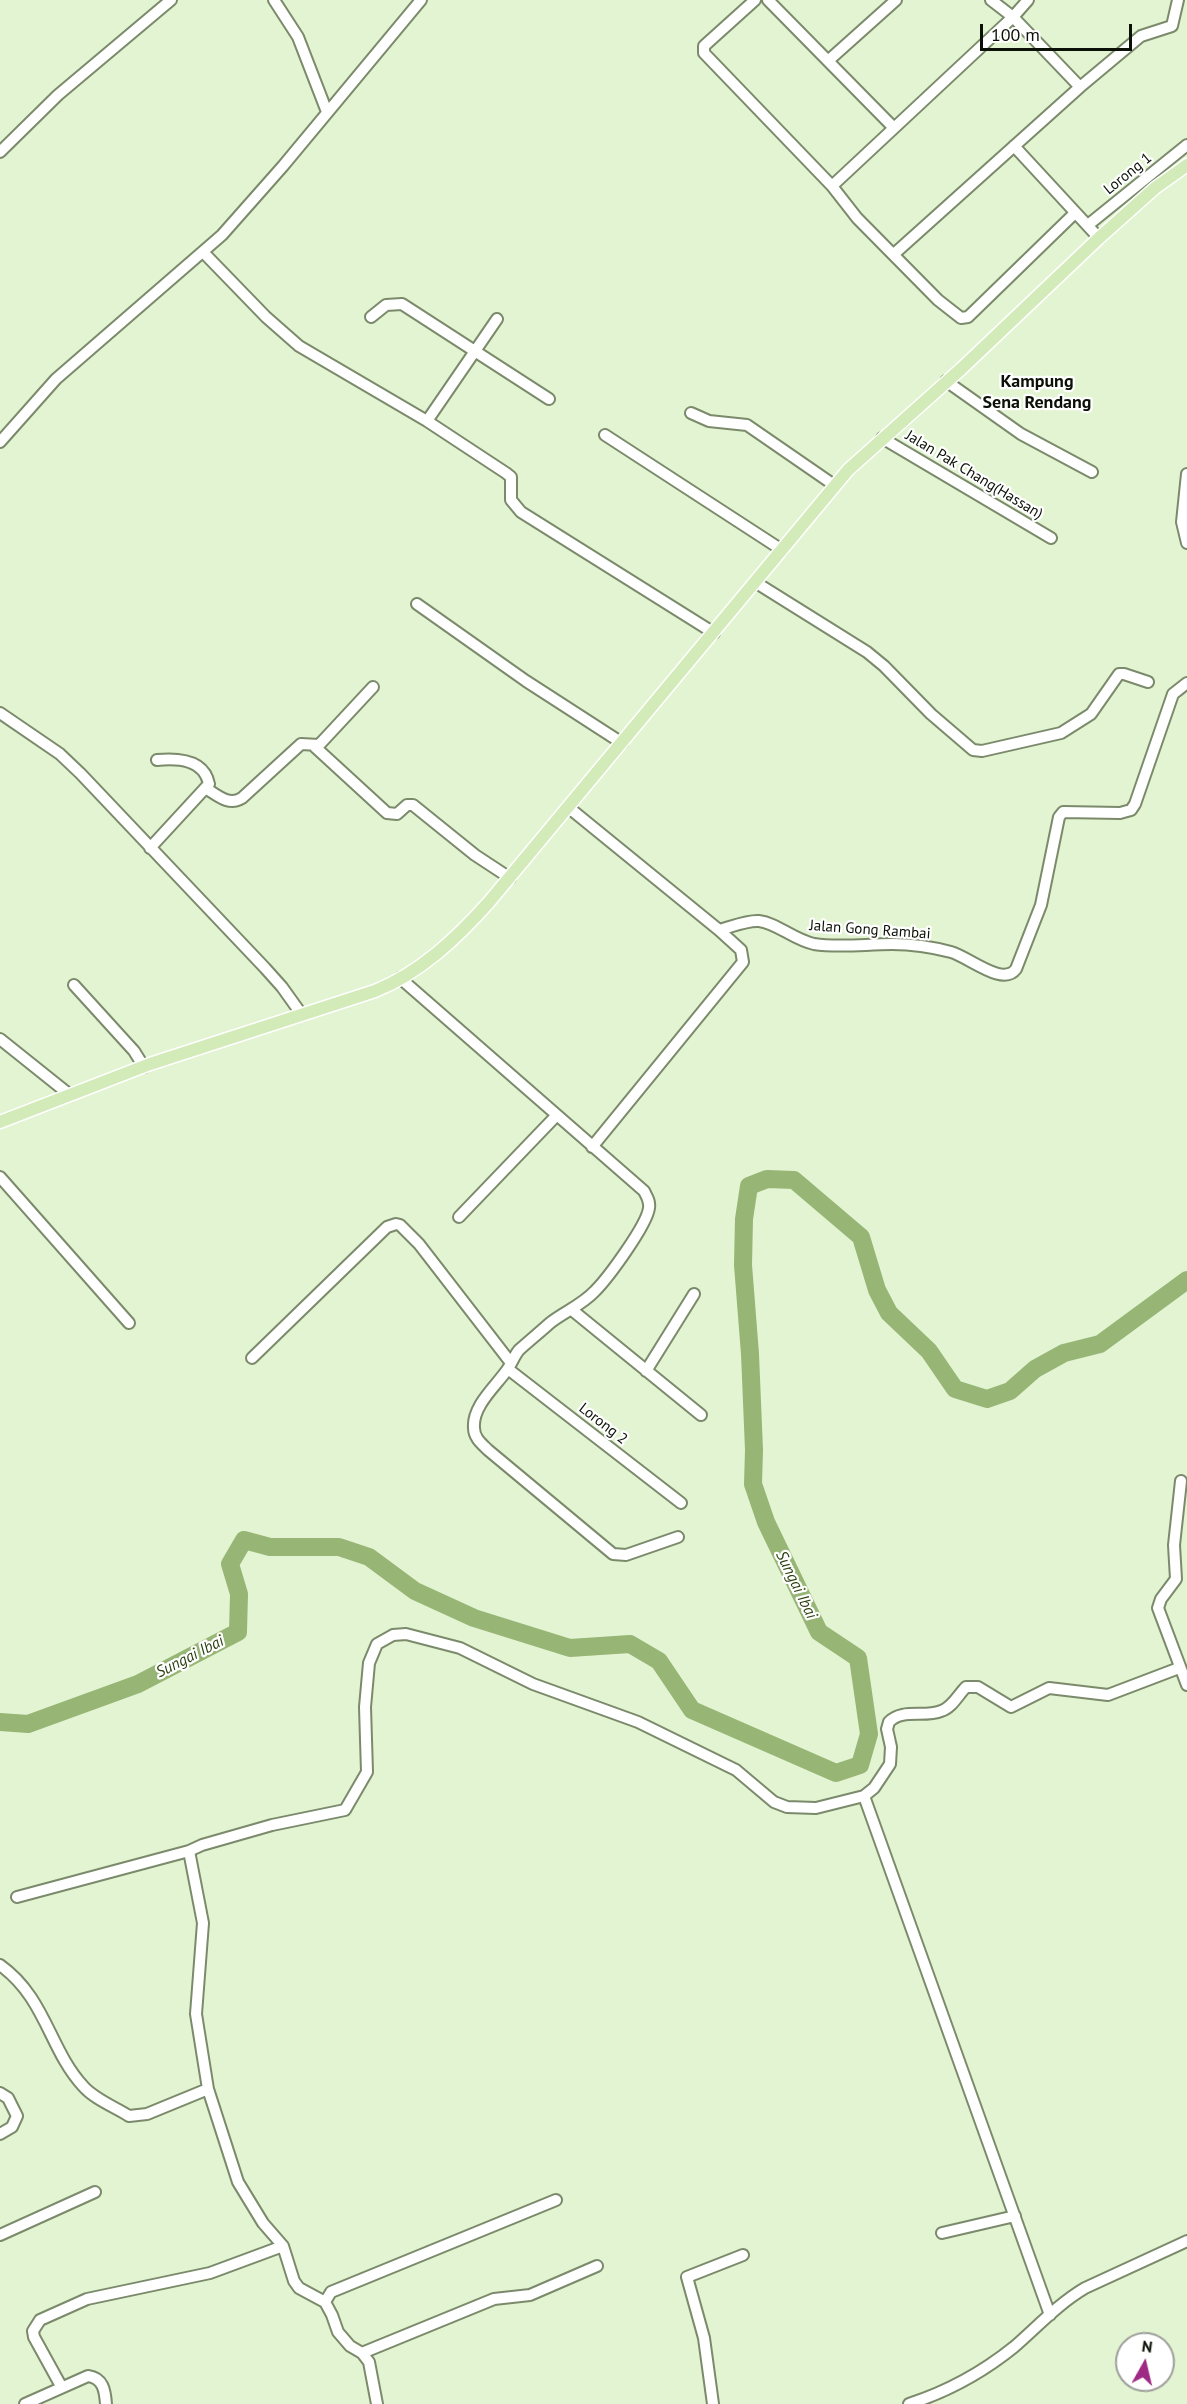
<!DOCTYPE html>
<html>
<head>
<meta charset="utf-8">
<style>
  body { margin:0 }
  #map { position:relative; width:1187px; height:2404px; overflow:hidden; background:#e3f4d2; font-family:"PT Sans",sans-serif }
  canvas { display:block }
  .north { position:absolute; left:1115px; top:2332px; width:60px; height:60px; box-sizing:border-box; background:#fff; border:2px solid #9da09b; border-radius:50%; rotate:8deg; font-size:16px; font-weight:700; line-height:24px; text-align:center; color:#0b1106 }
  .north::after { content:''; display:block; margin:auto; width:21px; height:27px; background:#9f2a84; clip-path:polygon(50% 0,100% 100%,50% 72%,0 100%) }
  .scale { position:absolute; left:980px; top:24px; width:152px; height:27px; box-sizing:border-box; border:3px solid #0b1106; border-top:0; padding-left:8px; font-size:18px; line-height:21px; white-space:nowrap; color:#0b1106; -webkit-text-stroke:4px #fff; paint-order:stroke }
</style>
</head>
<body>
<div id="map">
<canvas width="1187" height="2404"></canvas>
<div class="north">N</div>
<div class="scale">100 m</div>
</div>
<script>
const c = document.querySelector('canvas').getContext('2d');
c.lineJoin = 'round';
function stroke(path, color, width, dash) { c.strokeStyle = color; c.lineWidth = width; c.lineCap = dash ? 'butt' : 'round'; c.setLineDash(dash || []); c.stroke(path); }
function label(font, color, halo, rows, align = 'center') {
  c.font = font + ' "PT Sans",sans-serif'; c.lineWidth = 4.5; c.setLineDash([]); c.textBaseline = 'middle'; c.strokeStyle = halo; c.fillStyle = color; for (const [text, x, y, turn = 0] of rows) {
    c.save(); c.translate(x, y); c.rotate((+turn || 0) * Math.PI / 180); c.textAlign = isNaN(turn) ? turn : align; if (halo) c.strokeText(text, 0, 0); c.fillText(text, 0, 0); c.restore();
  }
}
stroke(new Path2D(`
  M0 1722 28 1724 138 1684 238 1632 239 1594 230 1564 244 1540 270 1547H339L369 1557 415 1591 474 1618 570 1648 630 1644 659 1661 692 1710 836 1773 860 1765 869 1734 858 1658 819 1632 766 1522 753 1484 754 1450 750 1354 743 1265 744 1219 749 1186 767 1179 794 1180 861 1237 877 1290 889 1313 929 1351 955 1389 987 1399 1010 1391 1035 1369 1064 1353 1100 1344 1187 1280`), '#97b575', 18);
const minor = new Path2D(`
  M274 0 298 37 327 112
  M755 0 704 46V53L832 186 857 218 938 300 961 318 968 317 1075 213
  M768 0 894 128
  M991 0 1013 17 1080 87
  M829 60 896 0
  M1014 146 1099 238
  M0 152 58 95 171 0
  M832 186 1013 17 1028 0
  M1088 225 1187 145
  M203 252 266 317 299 346 427 421 506 473 511 477V500L521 512 714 633
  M894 254 1080 87 1141 36 1172 26 1178 0
  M371 317 386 305 402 304 549 399
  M946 381 1021 434 1092 472
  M691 413 709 421 747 425 834 485
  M427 421 497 319
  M605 435 782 550
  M882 438 1051 538
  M0 442 56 379 222 235 283 166 421 0
  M1187 474 1182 522 1187 543
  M755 582 867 652 884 666 931 714 973 750 982 751 1061 733 1091 714 1119 674H1124L1148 682
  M417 604 526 681 622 743
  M0 713 60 754 80 773 265 968 282 987 302 1015
  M314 746 387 813 397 814 407 805H413L475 855 510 878
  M207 789C218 796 229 806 242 798L301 744 319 745 373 687
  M568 807 719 930C731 927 747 920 759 921 777 923 794 940 814 944 839 948 866 944 892 944 911 944 932 947 951 952 969 957 1003 987 1016 969L1041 905 1059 817 1063 812 1120 813 1131 810 1135 804 1173 694 1187 683
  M150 848 209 784C204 759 178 758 157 760
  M400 978 644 1191C647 1197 650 1201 649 1208 647 1225 608 1278 595 1291 582 1305 564 1312 550 1323 540 1332 529 1341 519 1350 514 1356 512 1363 507 1370 496 1386 472 1406 474 1428 474 1438 482 1444 488 1450L613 1554 626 1555 678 1537
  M74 985 134 1051 144 1067
  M0 1039 70 1095
  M592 1147 743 962 741 950 719 930
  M0 1177 129 1323
  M459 1217 556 1116
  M572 1310 701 1415
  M252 1358 387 1227 396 1224 400 1225 419 1244 511 1363
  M508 1369 681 1503
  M646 1371 694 1294
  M1181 1481 1174 1545 1176 1579 1161 1599 1158 1608 1187 1685
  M864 1796 1050 2315
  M189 1851 203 1923 196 2014 208 2089 238 2182 263 2223 283 2246 294 2281 299 2288 325 2302 332 2315 338 2332 350 2346 362 2353 369 2362 377 2404
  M17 1897 189 1851 202 1845 272 1825 345 1810 367 1772 365 1707 369 1663 377 1644 393 1635 406 1634 460 1648 533 1684 638 1722 736 1770 774 1802 787 1807 816 1808 864 1796 874 1788 890 1764 891 1747 887 1729 889 1722C902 1708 925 1718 941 1711 952 1708 958 1695 966 1687H978L1011 1707 1049 1688 1108 1695 1179 1668
  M0 1965C46 1998 49 2049 83 2086 94 2099 115 2107 129 2116L147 2114 208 2089
  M0 2093 8 2098 17 2116 12 2127 0 2134
  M942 2233 1015 2216
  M0 2235 95 2192
  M325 2302 331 2292 556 2200
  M362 2353 494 2299 530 2295 597 2266
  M61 2386 34 2337 33 2331 40 2320 87 2299 210 2273 283 2246
  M25 2404 88 2376C103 2378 105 2390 106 2404
  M713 2404 704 2338 687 2277 743 2255
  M909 2404C946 2392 983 2372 1014 2347 1037 2327 1058 2304 1085 2288L1187 2241`);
const major = new Path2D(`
  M0 1122 150 1064 375 991C420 973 457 938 489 902L848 470 961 369 1099 238 1155 188 1187 165`);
stroke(minor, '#7b8a6b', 14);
stroke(major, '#fff', 15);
stroke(minor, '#fff', 10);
stroke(major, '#d3eab9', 12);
label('15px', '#0b1106', '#fff', [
  ["Lorong 1",1128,174,-39],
  ["Jalan Pak Chang(Hassan)",974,475,31],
  ["Jalan Gong Rambai",870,930,4],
  ["Lorong 2",603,1424,38]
]);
label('italic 16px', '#2d4112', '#fff', [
  ["Sungai Ibai",796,1585,64],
  ["Sungai Ibai",190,1657,-27]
]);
label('bold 18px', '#0b1106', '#fff', [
  ["Kampung",1037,382],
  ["Sena Rendang",1037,403]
]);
</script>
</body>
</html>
